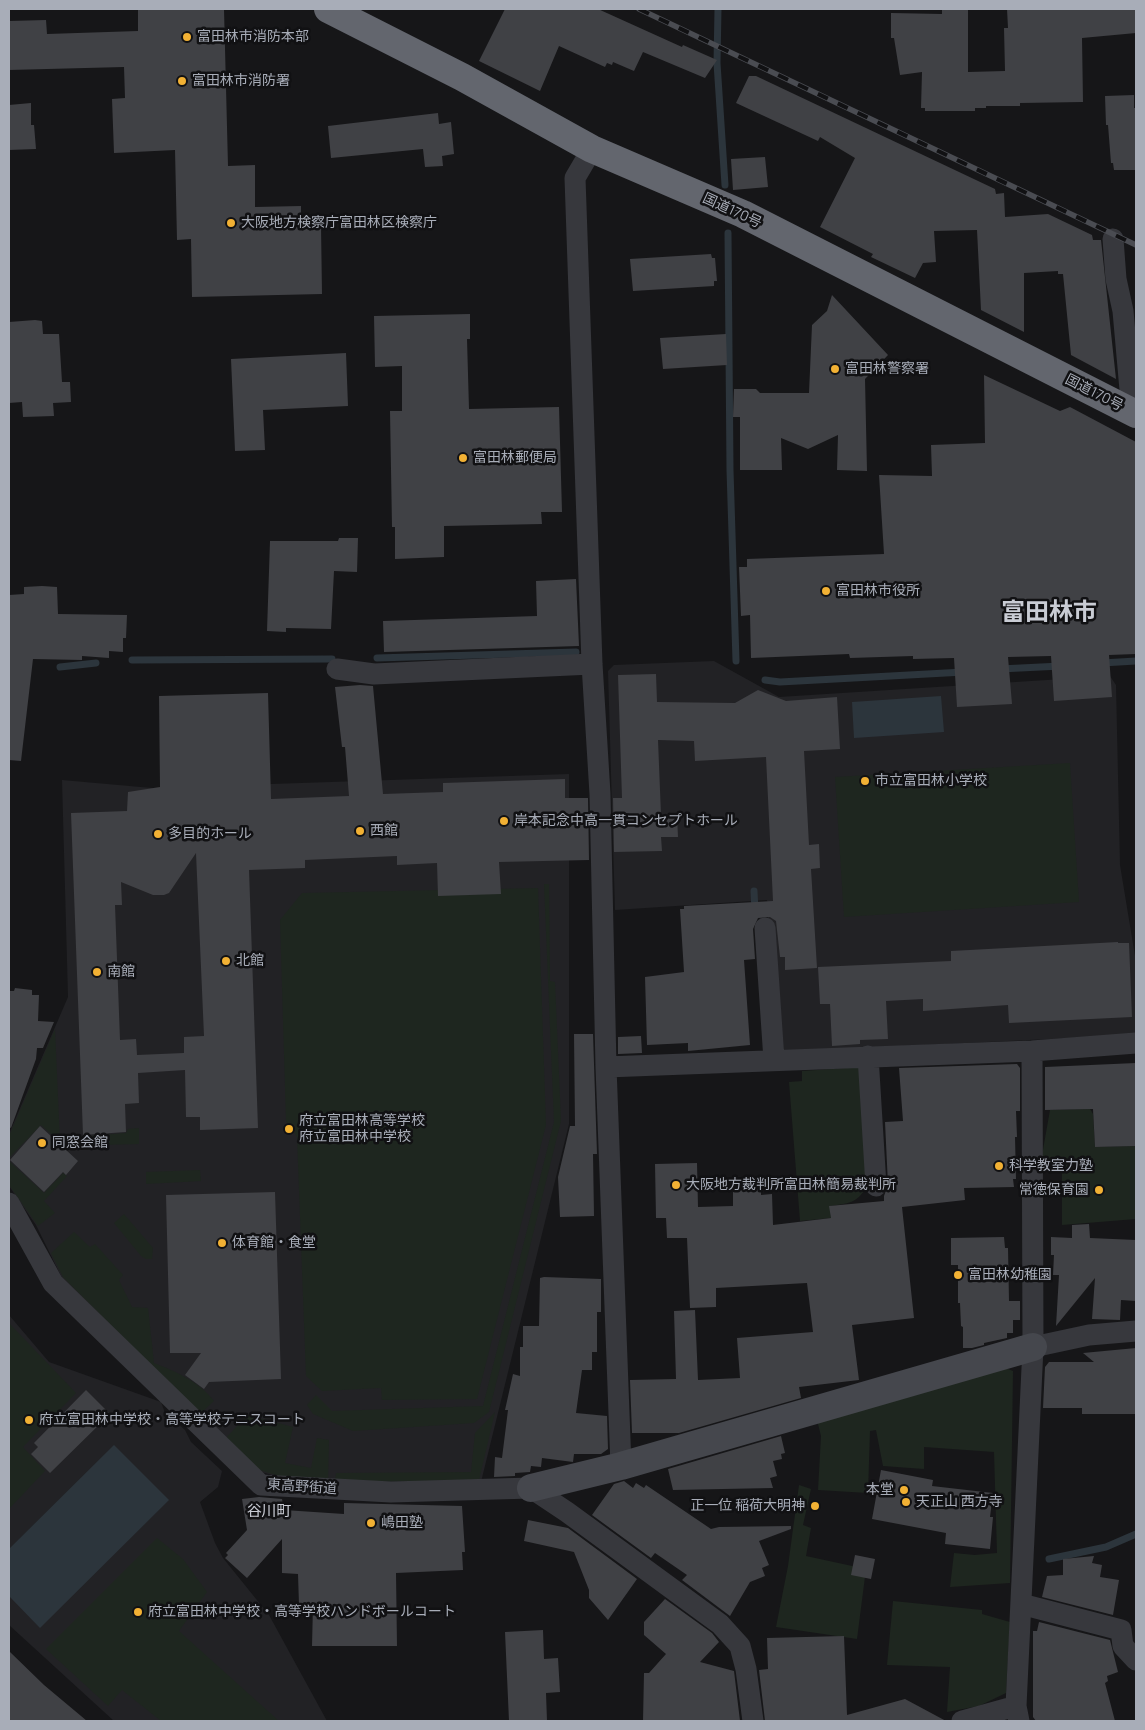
<!DOCTYPE html>
<html>
<head>
<meta charset="utf-8">
<style>
  body { margin:0 }
  #map { position:relative; width:1145px; height:1730px; overflow:hidden; background:#161618; font-family:Manrope,sans-serif }
  canvas { display:block }
  .frame { position:absolute; inset:0; border:10px solid #a8adb8; pointer-events:none }
</style>
</head>
<body>
<div id="map">
<canvas width="1145" height="1730"></canvas>
<div class="frame"></div>
</div>
<script>
const c = document.querySelector('canvas').getContext('2d');
c.lineJoin = 'round';
function fill(path, color) { c.fillStyle = color; c.fill(path, 'evenodd'); }
function stroke(path, color, width, dash) { c.strokeStyle = color; c.lineWidth = width; c.lineCap = dash ? 'butt' : 'round'; c.setLineDash(dash || []); c.stroke(path); }
function label(font, color, halo, rows, align = 'center') {
  c.font = font + ' Manrope,"Noto Sans JP",sans-serif'; c.lineWidth = 5; c.setLineDash([]); c.textBaseline = 'middle'; c.strokeStyle = halo; c.fillStyle = color; for (const [text, x, y, turn = 0] of rows) {
    c.save(); c.translate(x, y); c.rotate((+turn || 0) * Math.PI / 180); c.textAlign = isNaN(turn) ? turn : align; if (halo) c.strokeText(text, 0, 0); c.fillText(text, 0, 0); c.restore();
  }
}
fill(new Path2D(`
  M714 661 779 697 1110 676 1116 685 1120 865 1136 962V1035L775 1052 767 900 615 910 608 671 614 665Z
  M569 774V1124L481 1482 286 1479 258 1471 62 1278 36 1225 9 1186V1134L68 997 62 780 152 788Z
  M9 1315 49 1362 161 1402 165 1413 185 1430 191 1442 222 1471 218 1487 200 1502 215 1543 223 1558 269 1615 327 1721H114L9 1625Z`), '#222225');
fill(new Path2D(`
  M1070 763 1079 902 844 917 835 777Z
  M544 884H549L550 981 555 982 561 1121 489 1412 474 1423 353 1431 313 1414 307 1405 316 1395 332 1411 483 1406 554 1122Z
  M538 888 546 1125 477 1399 382 1400 381 1388 322 1391 306 1376 297 1137 286 1121 280 920 302 893Z
  M55 1029 60 1142 41 1125 9 1158V1136Z
  M860 1067 868 1184C858 1203 851 1203 830 1206L831 1218 800 1221 789 1082 802 1081V1071Z
  M1090 1109 1093 1114 1095 1147 1136 1146V1219L1062 1225V1161H1041L1050 1110Z
  M139 1128V1144L99 1145 89 1136 126 1133 128 1129Z
  M9 1161 44 1193 63 1173 67 1176 44 1201 55 1213 38 1226 9 1185Z
  M200 1170 201 1181 146 1184V1172Z
  M124 1214 153 1248 152 1259H146L141 1256 114 1223Z
  M74 1232 90 1247 95 1244 123 1275 119 1280 132 1307 148 1308 154 1363C175 1371 200 1382 214 1401L200 1414 63 1277 51 1253Z
  M9 1323 76 1393 23 1447 45 1471 9 1509Z
  M1003 1367 1013 1371 1010 1583 950 1587 954 1553 975 1555 997 1553 994 1452 924 1447V1469L883 1466 876 1430 870 1431 868 1493 818 1490 821 1436 817 1420Z
  M495 1412 479 1480 371 1482 335 1480 336 1473 471 1472 475 1433Z
  M247 1415 293 1427 285 1463 311 1468 317 1438 329 1440 328 1480 286 1478 259 1470 226 1438Z
  M799 1485 811 1489 803 1525 811 1528 806 1556 866 1569 857 1639 776 1627 788 1566Z
  M157 1538 183 1559 207 1592 179 1631 279 1721H161L122 1690 108 1706 46 1649Z
  M893 1601 982 1610V1614L1010 1622 1006 1693 979 1706 947 1712 950 1667 887 1665Z`), '#1e261f');
fill(new Path2D(`
  M941 696 944 732 854 738 852 702Z
  M114 1445 169 1500 40 1628 9 1596V1549Z`), '#2c353c');
stroke(new Path2D(`
  M718 9 717 63 725 185
  M728 233 730 470 736 661
  M377 658 576 652
  M132 660 332 659
  M1102 663 1136 661
  M60 667 96 663
  M1000 669 1061 666
  M765 680 780 682 964 672
  M754 891 755 911
  M1049 1559 1106 1547 1136 1534`), '#2c353c', 7);
fill(new Path2D(`
  M138 9H224L228 166 255 165V207L301 206V225H321L322 294 192 297 191 239 177 240 175 150 114 153 112 99 125 98 124 67 9 70V21L46 20 47 34 138 31Z
  M505 9H598L682 47 683 45 717 60 705 78 643 52 634 71 613 62 612 65 607 63 605 67 559 46 540 91 479 61Z
  M942 9H968V72L1005 71 1004 28H1008L1007 9H1136V33L1082 38 1083 102 1020 103V106H986V108H975V111H925V108H921L922 72 900 75 894 38H891V13L942 14Z
  M749 76H756L995 189 996 194 1004 193 1005 217 1048 214 1092 235 1093 240H1101L1116 379 1071 355 1063 274H1058V271L1024 273V332L981 310 977 230 934 231 936 262 923 263 915 278 871 257 873 254 820 227 855 158 820 137 818 141 736 103Z
  M1134 95V108H1136V170H1114L1113 163H1111L1108 125H1106L1105 96Z
  M31 103V125H34L36 149 9 150V105Z
  M438 113 439 124 451 122 454 154 442 156 443 166 425 167 423 149 331 158 328 126Z
  M765 157 768 187 733 190 731 159Z
  M711 254 712 258H715L717 281H714V286L633 291 630 259Z
  M832 295 888 355 865 379 867 471 837 470 838 435 808 449 781 438 782 470H740V417H733L734 389H756L760 393H809L812 325 827 311Z
  M470 314V339H467L469 409 559 407 562 512H541L542 524 444 526V557L395 559V527H392L390 411H402V366L375 367 374 316Z
  M35 320 42 321 43 334H59L62 382H70L71 402 53 403 54 416 23 417 22 402 9 403V322Z
  M726 334 727 365 663 369 660 338Z
  M346 353 348 406 263 410 265 450 235 451 231 359Z
  M984 375 1060 411 1070 407 1136 442V654L1109 655 1112 697 1054 701 1051 656 1008 657 1012 704 957 707 954 658 913 659V656L850 658 849 654 751 658 750 615 741 616 739 567H747V559L884 554 879 475 932 476 931 445 985 443Z
  M339 538H358L357 572 334 571 331 629 286 628V632L267 631 270 541H338Z
  M576 579 579 646 384 652 383 621 537 616 536 581Z
  M42 586 57 587 58 614 127 615 126 638H123V652L109 651V658L82 656V660L33 659 21 761 9 760V595L24 594V587Z
  M656 674 657 702 735 703 758 690 786 701 837 697 840 749 804 751 809 845 819 844 820 868 811 869 817 968 785 970V957H780L776 921 770 917 758 918 753 929 755 959 744 960 750 1045 688 1051V1043L647 1045 645 977 684 972 680 909H684V906L773 901 766 757 695 761 694 741 658 740 661 815H677L678 837H661L662 851 614 852 613 798H622L618 675Z
  M360 685 373 686 383 794 443 792V783L565 779V798H588L589 860 499 862 501 894 438 896 437 863 397 865V856L305 860V868L249 870 258 1128 200 1130V1117H186L185 1070 138 1073 139 1103 125 1104 126 1132 83 1135 71 813 127 811 128 792 160 787 159 696 268 693 271 799 349 796 345 747H342L335 687ZM196 853 204 1036 184 1037V1053L137 1055 136 1039 120 1040 115 905H122L121 882 153 895H164L169 893Z
  M1118 942V943H1129L1132 1017 1009 1023 1008 1005 923 1011V999L886 1001 888 1039 860 1040V1044L832 1046 830 1004H820L818 967 951 961V951Z
  M15 988 32 990V995H39L38 1021 54 1022 43 1048H37L36 1059 11 1128 9 1127V991H14Z
  M574 1034H593L597 1154H593L594 1216 560 1217 558 1177 570 1126H575Z
  M641 1036 642 1053 618 1054V1037Z
  M1136 1063V1146L1095 1147 1093 1109 1045 1110V1067Z
  M1017 1064 1020 1068V1111H1016L1017 1137H1015L1016 1179H1013L1014 1187 964 1188 965 1200 902 1207 914 1318 852 1325 859 1380 799 1387 801 1398 679 1433H632L630 1380 676 1379 674 1311 695 1310 698 1380 740 1378 737 1338 813 1332 807 1283 716 1288V1307L690 1308 687 1238H667L666 1218H656L655 1164 697 1163 698 1207 733 1206V1190L761 1189V1195L772 1194 773 1225 831 1218 829 1206 884 1201V1196L888 1185 885 1122 903 1121 899 1068Z
  M40 1126 78 1161 66 1175 63 1172 44 1192 10 1160Z
  M275 1192 281 1379 209 1382 204 1389 185 1375 201 1353H170L166 1195Z
  M1089 1224 1090 1238 1136 1240V1301L1121 1300 1120 1320 1092 1319 1095 1278 1056 1326 1059 1275H1053L1054 1255H1051V1237L1072 1238V1225Z
  M1004 1237 1005 1248H1008L1009 1301H1020V1320H1013V1333H1007V1338L984 1343V1345L972 1348H963V1327L961 1326 960 1303H958V1265H951V1238Z
  M544 1277 601 1279V1312H597V1352H592V1370H582L576 1413 607 1416 608 1449 601 1454H574L573 1462 542 1458 541 1467 531 1466 530 1472 515 1473V1476L494 1477 495 1457 502 1458 508 1410H505L513 1374 520 1376V1347H523V1326H539L540 1278Z
  M1136 1348V1414H1082V1408H1043L1045 1367 1049 1362H1094L1083 1353Z
  M86 1390 110 1414 50 1473 31 1454 38 1447 34 1443Z
  M781 1436 785 1453 781 1454 782 1459 773 1461 777 1476 770 1478 773 1488 673 1490 668 1469Z
  M881 1470 933 1480 932 1486 993 1493 990 1517H993L990 1549 945 1544 946 1533 872 1519Z
  M624 1481 633 1488 636 1483 644 1488 646 1485 711 1529 719 1527 791 1526V1529L759 1541 769 1565 762 1568 765 1576 750 1582 730 1616 682 1580 687 1575 655 1553 651 1558 592 1515 614 1484Z
  M259 1497 282 1499 284 1510 344 1514V1503L462 1506 465 1552H462L463 1570 396 1573 397 1646H312L313 1605H299L298 1574 282 1573V1539L247 1578 225 1558 228 1555 226 1553 247 1530 242 1499Z
  M528 1520 568 1528 637 1579 608 1620 589 1598V1590L574 1552 524 1541Z
  M855 1555 875 1559 871 1579 851 1575Z
  M1094 1556 1092 1563 1102 1565 1100 1577 1119 1580 1113 1615 1042 1597 1047 1576 1063 1575V1559Z
  M665 1599 712 1633 719 1642 700 1662 734 1671 740 1721H643L644 1673H649L666 1654 644 1635V1622Z
  M1039 1622 1110 1640 1118 1672 1107 1676 1108 1681 1105 1683 1115 1721H1036L1033 1717V1631H1037Z
  M543 1630 544 1659 558 1658 560 1692 546 1693 547 1721H509L505 1632Z
  M844 1636 847 1715 905 1699 946 1721H847V1719V1721H765L759 1670 768 1669 767 1638Z
  M9 1651 44 1685 87 1721H9Z`), '#404145');
stroke(new Path2D(`
  M592 149 575 178 592 664 600 794 606 1067 621 1466
  M1113 239 1116 279 1123 311 1132 412
  M337 669 374 674 592 664
  M765 928 774 1060
  M868 1056 876 1186
  M606 1067 1032 1051 1136 1043
  M9 1203 53 1283 261 1485 391 1492 531 1488 567 1512 720 1624 740 1646 746 1669 753 1721
  M1033 1347 1089 1335 1136 1331
  M1021 1604 1121 1630 1123 1646 1136 1660
  M962 1721 1016 1706
  M1019 1721 1016 1706 1033 1347 1032 1051`), '#37383d', 21);
stroke(new Path2D(`
  M531 1488 621 1466 1033 1347`), '#45474d', 28);
stroke(new Path2D(`
  M328 9 462 77 592 149 743 214 1136 414`), '#63666e', 28);
const rail = new Path2D(`
  M639 9 1136 245`);
stroke(rail, '#4a4c52', 5.5);
stroke(rail, '#111113', 4, [11]);
for (const [x, y, r, color] of [
  [187,37,5,"#f2b134"],
  [182,81,5,"#f2b134"],
  [231,223,5,"#f2b134"],
  [835,369,5,"#f2b134"],
  [463,458,5,"#f2b134"],
  [826,591,5,"#f2b134"],
  [865,781,5,"#f2b134"],
  [504,821,5,"#f2b134"],
  [360,831,5,"#f2b134"],
  [158,834,5,"#f2b134"],
  [226,961,5,"#f2b134"],
  [97,972,5,"#f2b134"],
  [289,1129,5,"#f2b134"],
  [42,1143,5,"#f2b134"],
  [999,1166,5,"#f2b134"],
  [676,1185,5,"#f2b134"],
  [1099,1190,5,"#f2b134"],
  [222,1243,5,"#f2b134"],
  [958,1275,5,"#f2b134"],
  [29,1420,5,"#f2b134"],
  [904,1490,5,"#f2b134"],
  [906,1502,5,"#f2b134"],
  [815,1506,5,"#f2b134"],
  [371,1523,5,"#f2b134"],
  [138,1612,5,"#f2b134"]
]) { const dot = new Path2D(); dot.arc(x, y, r, 0, 2 * Math.PI); c.fillStyle = color; c.fill(dot); stroke(dot, '#111113', 2); }
label('14px', '#a8adb8', '#111113', [
  ["富田林市消防本部",197,37],
  ["富田林市消防署",192,81],
  ["大阪地方検察庁富田林区検察庁",241,223],
  ["富田林警察署",845,369],
  ["富田林郵便局",473,458],
  ["富田林市役所",836,591],
  ["市立富田林小学校",875,781],
  ["岸本記念中高一貫コンセプトホール",514,821],
  ["西館",370,831],
  ["多目的ホール",168,834],
  ["北館",236,961],
  ["南館",107,972],
  ["府立富田林高等学校",299,1121],
  ["府立富田林中学校",299,1137],
  ["同窓会館",52,1143],
  ["科学教室力塾",1009,1166],
  ["大阪地方裁判所富田林簡易裁判所",686,1185],
  ["常徳保育園",1089,1190,"right"],
  ["体育館・食堂",232,1243],
  ["富田林幼稚園",968,1275],
  ["府立富田林中学校・高等学校テニスコート",39,1420],
  ["本堂",894,1490,"right"],
  ["天正山 西方寺",916,1502],
  ["正一位 稲荷大明神",805,1506,"right"],
  ["嶋田塾",381,1523],
  ["府立富田林中学校・高等学校ハンドボールコート",148,1612]
], 'left');
label('14px', '#a8adb8', '#111113', [
  ["国道170号",732,211,25],
  ["国道170号",1094,393,27],
  ["東高野街道",302,1487,4]
]);
label('15px', '#c9ccd4', '#111113', [
  ["谷川町",269,1512]
]);
label('bold 24px', '#c9ccd4', '#111113', [
  ["富田林市",1049,613]
]);
</script>
</body>
</html>
